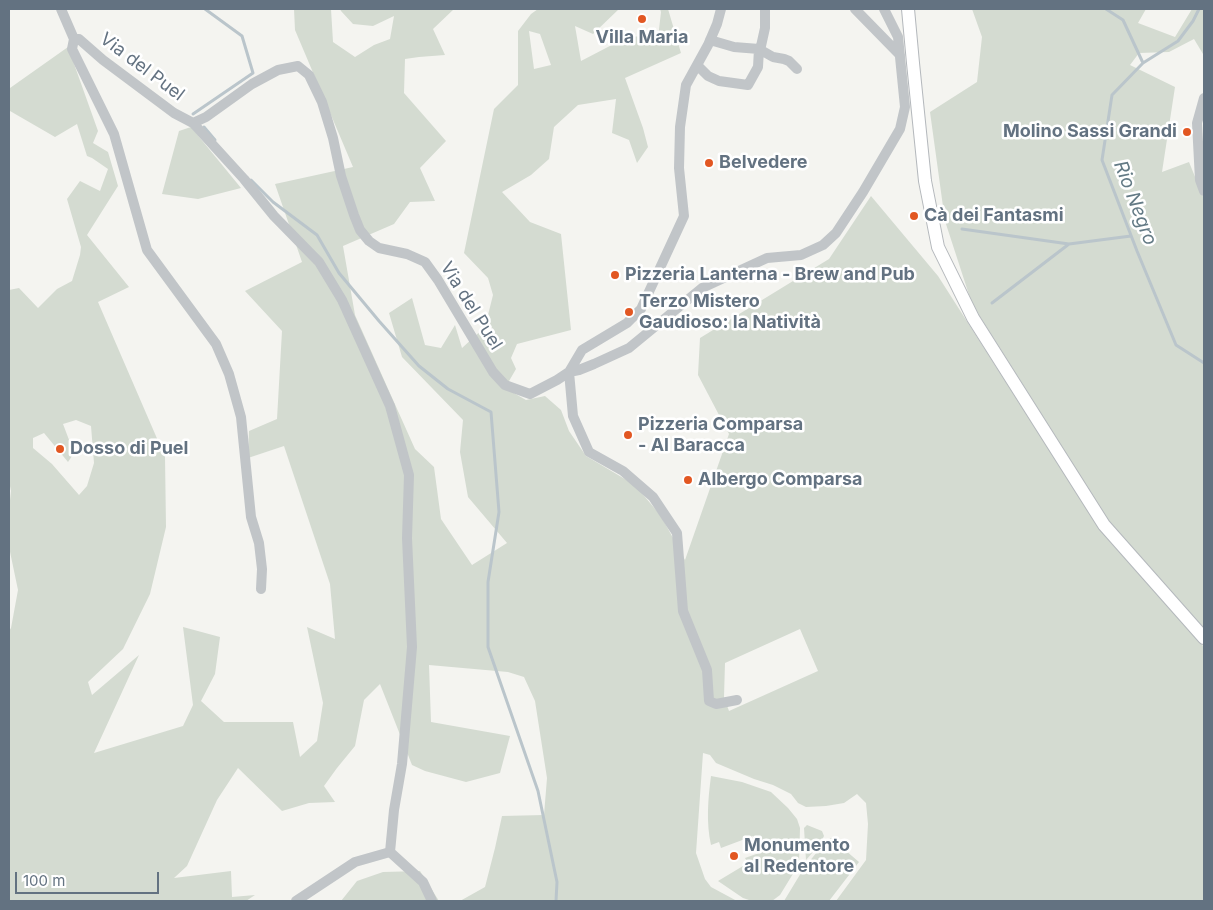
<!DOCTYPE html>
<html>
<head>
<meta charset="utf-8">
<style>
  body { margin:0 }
  #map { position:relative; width:1213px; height:910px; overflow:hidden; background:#f4f4f0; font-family:Inter,sans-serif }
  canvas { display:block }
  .frame { position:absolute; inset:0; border:10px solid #637281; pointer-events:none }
  .scale { position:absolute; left:15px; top:872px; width:144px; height:22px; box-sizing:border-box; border:2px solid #637281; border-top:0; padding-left:6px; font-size:15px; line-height:18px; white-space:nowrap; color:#637281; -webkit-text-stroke:4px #fff; paint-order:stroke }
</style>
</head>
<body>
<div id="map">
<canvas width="1213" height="910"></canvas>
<div class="frame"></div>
<div class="scale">100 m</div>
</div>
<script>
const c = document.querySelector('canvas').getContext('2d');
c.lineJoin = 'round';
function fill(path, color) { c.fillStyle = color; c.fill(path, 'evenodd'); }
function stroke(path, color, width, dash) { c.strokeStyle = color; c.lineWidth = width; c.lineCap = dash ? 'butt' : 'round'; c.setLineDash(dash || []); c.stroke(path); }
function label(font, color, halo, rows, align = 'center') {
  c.font = font + ' Inter,sans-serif'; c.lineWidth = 5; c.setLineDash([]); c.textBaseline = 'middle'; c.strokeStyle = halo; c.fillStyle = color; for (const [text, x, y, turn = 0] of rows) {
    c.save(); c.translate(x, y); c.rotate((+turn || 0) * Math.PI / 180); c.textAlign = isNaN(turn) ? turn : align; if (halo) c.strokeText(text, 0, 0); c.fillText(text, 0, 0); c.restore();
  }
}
fill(new Path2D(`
  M294 9H331L333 42 355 57 374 45 390 39 394 16 373 26 353 24 341 11 340 9H454L433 29 445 55 419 57 405 59 404 93 446 141 420 168 435 201 410 202 394 224 343 246 355 315 415 449 434 467 441 519 472 565 507 543 468 497 460 452 463 420 402 357 389 313 412 298 425 345 441 348 455 325 462 348 485 327 493 295 488 278 464 253 494 109 518 85V31L531 14 538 9H619L593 34 575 26 581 61 629 36 658 38 661 12 660 9H668L681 53 625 78 643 128 648 147 637 163 629 140 612 133 616 99 578 105 554 127 549 159 531 175 502 192 530 222 561 234 571 330 517 344 511 358 516 369 505 388 526 400 545 396 561 410 569 431 586 456 635 485 661 516 685 560 729 434 698 375 700 338 829 259 871 196 938 276 1099 528 1204 647V901H836L866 860 868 824 866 803 857 794 844 803 826 806 806 807 798 803 791 794 773 785 754 779 716 763 710 755 703 753 696 853 705 879 711 887 737 901H460L485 887 495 848 502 816 544 815 547 778 535 701 524 677 508 672 429 665 431 722 510 736 500 773 466 782 425 771 412 765 380 684 364 700 355 746 337 768 324 786 335 802 309 803 282 811 238 768 217 800 187 866 174 878 231 871 232 897 255 895 246 901H9V631L11 628 18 590 9 547V509L11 491 9 481V290L19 288 38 308 57 289 72 281 80 255 81 247 67 199 80 181 100 191 108 169 92 158 87 156 77 124 55 137 10 111V88L68 47 98 131 93 143 108 152 118 186 87 235 129 287 98 302 165 457 166 527 150 594 123 649 88 682 92 695 139 655 94 753 183 726 193 705 183 627 220 637 215 674 201 701 224 722H293L300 757 317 741 323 703 307 627 335 639 330 584 284 446 248 458 249 431 277 419 282 331 245 291 302 262 275 184 353 167 295 30ZM529 31 540 34 551 65 534 69ZM76 420 91 426 94 463 87 486 79 495 52 464 33 448V438L44 433 68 462 74 453 63 424ZM800 629 818 671 729 711 724 697 725 663Z
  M972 9H1146L1138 23 1175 37 1192 9H1204V76L1203 54 1194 39 1169 52 1139 53 1130 65 1175 87 1162 172 1189 162 1204 199V628L1109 521 972 304 945 221 930 112 977 82 982 37Z
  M191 127 241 188 198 199 162 194 179 131Z
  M711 776 742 782 771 792 788 808 797 819 800 828 799 864 780 895 772 901H752L743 898 718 881 748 863 745 858 759 853 758 849 761 845 759 841 755 840 753 836 721 848 719 842 711 845C706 822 708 799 711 776Z
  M807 825 822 831 824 836 820 844 806 860 804 828Z
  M831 838 859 862 829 901H784L804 868 817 852Z
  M420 871 439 901H341L357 881 383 872Z`), '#d4dbd1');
stroke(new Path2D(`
  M1106 9 1123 20 1143 63
  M1199 9 1193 21 1178 41 1143 63 1112 95 1102 160 1137 251 1176 345 1204 363
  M193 114 253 73 242 36 205 9
  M204 127 215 140
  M251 180 273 202 317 235 339 273 379 321 419 366 448 389 491 412 499 512 488 582V647L538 791 557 882 556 901
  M962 229 1069 244 1131 236
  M992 303 1069 244`), '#bac5cb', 3);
const major = new Path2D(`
  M908 9 913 63 925 181 938 247 973 318 1104 525 1204 638`);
stroke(major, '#b4b8bc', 14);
stroke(new Path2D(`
  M61 9 74 39
  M721 9 717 24 708 45 686 85 680 127 679 168 684 216 641 309 627 323 582 350 569 372 573 416 589 452 623 471 653 497 677 533 683 611 707 670 709 701 716 704 737 700
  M855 9 900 55
  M74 39H79L103 60 174 113 193 123 244 179 274 216 319 262 342 300 390 406 409 475 407 538 412 647 402 764 394 810 390 852
  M74 39 72 49 114 134 147 250 216 344 229 374 241 417 251 517 259 543 262 569 261 589
  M710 40 734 47 759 49 773 57 784 59 789 61 797 69
  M697 65 708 76 719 81 748 85 758 67 759 49 761 46 765 28V9
  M1204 98 1197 123 1200 180 1204 191
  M193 123 206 117 252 84 278 70 298 66 309 75 322 102 333 138 341 176 354 215 360 230 369 241 379 248 407 254 425 262 438 280 493 372 505 385 530 394 557 380 569 372 579 370 594 364 629 348 702 288 767 258 801 255 823 245 836 233 863 192 900 129 905 107 898 37 884 9
  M390 852 423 882 432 901
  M296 901 355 862 390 852`), '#c1c5c8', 10);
stroke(major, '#fff', 12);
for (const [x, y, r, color] of [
  [642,19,5,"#e25722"],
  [1187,132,5,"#e25722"],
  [709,163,5,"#e25722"],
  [914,216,5,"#e25722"],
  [615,275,5,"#e25722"],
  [629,312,5,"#e25722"],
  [628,435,5,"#e25722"],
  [60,449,5,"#e25722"],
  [688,480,5,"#e25722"],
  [734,856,5,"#e25722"]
]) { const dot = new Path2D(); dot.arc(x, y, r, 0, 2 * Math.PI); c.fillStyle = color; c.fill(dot); stroke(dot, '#fff', 2); }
label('bold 18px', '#637281', '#fff', [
  ["Villa Maria",642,38,"center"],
  ["Molino Sassi Grandi",1177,132,"right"],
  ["Belvedere",719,163],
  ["Cà dei Fantasmi",924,216],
  ["Pizzeria Lanterna - Brew and Pub",625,275],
  ["Terzo Mistero",639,302],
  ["Gaudioso: la Natività",639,323],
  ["Pizzeria Comparsa",638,425],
  ["- Al Baracca",638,446],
  ["Dosso di Puel",70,449],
  ["Albergo Comparsa",698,480],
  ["Monumento",744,846],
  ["al Redentore",744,867]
], 'left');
label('18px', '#637281', '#fff', [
  ["Via del Puel",142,67,37],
  ["Via del Puel",471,306,58]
]);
label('italic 19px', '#637a85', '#fff', [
  ["Rio Negro",1135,203,69]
]);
</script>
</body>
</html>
